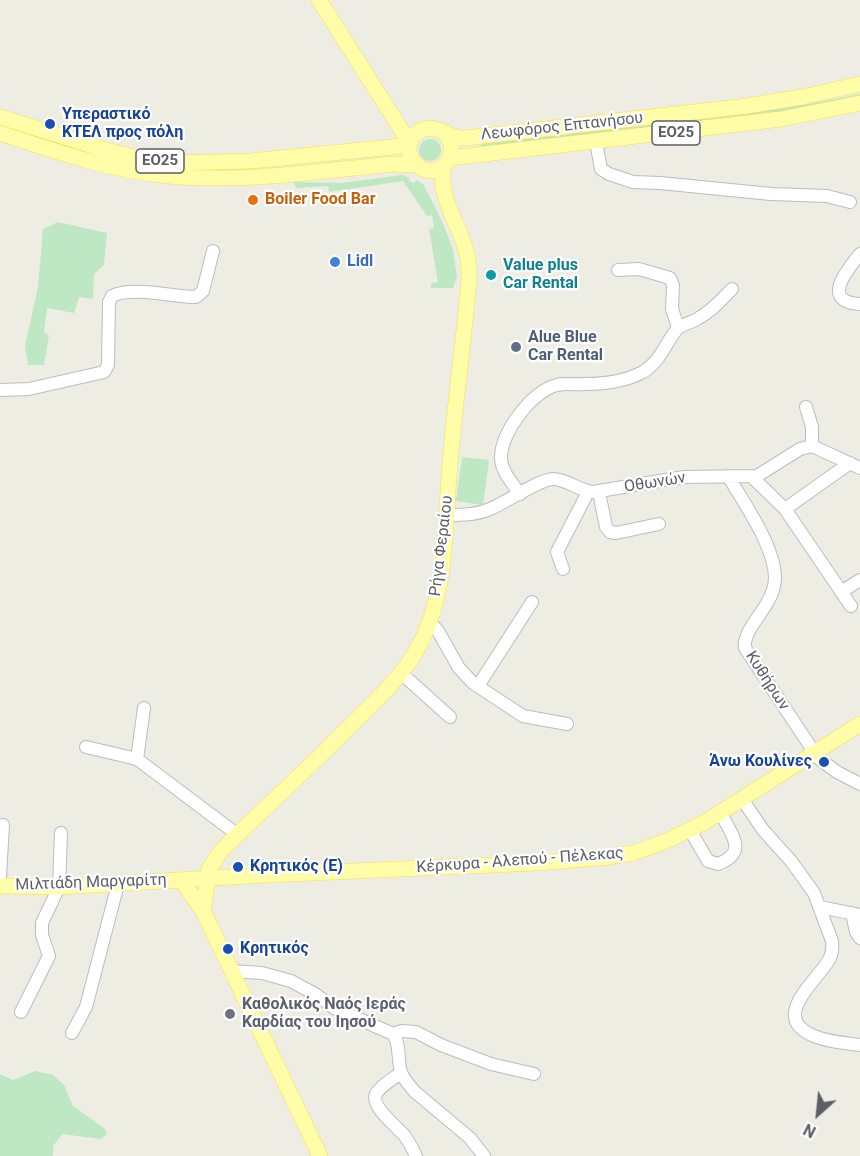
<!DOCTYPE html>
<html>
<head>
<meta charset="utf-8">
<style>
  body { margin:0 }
  #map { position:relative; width:860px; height:1156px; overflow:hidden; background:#eeede3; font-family:Roboto,sans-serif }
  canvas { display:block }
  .north { position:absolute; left:788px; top:1084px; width:60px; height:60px; -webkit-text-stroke:4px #fff; paint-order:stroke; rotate:207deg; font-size:16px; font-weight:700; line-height:24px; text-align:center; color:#5b5e64 }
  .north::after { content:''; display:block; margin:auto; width:21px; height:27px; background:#5b5e64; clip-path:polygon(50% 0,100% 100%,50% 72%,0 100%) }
</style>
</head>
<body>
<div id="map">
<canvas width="860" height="1156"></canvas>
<div class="north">N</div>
</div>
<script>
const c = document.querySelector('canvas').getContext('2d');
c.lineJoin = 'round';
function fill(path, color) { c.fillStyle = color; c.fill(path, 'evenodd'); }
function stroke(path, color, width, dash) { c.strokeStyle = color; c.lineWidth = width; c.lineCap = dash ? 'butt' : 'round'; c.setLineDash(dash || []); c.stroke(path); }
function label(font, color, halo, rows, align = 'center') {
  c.font = font + ' Roboto,sans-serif'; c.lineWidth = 4.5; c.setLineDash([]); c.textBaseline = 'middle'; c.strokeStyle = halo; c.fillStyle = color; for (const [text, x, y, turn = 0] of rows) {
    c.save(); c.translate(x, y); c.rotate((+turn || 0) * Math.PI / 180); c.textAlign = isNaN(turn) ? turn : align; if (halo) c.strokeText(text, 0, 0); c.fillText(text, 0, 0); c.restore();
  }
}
fill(new Path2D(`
  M860 94V96L812 108 481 148V143L732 116 809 104Z
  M419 150a11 11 0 1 1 22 0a11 11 0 1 1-22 0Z
  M402 175 410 178 409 181 414 183 416 180 423 184 442 221 453 249 457 277 453 288H430L432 283 438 282 429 229 434 228 432 215 427 216 403 181 329 192 328 186 296 188 294 182 342 183Z
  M58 222 107 233 104 265 94 274 93 299 79 297 74 313 47 308 44 332 49 335 44 365H28L25 346 38 287 43 229Z
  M462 457 489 460 483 505 456 501Z
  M35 1071 53 1075 64 1085 73 1106 104 1128 107 1134 101 1139 62 1134 53 1146V1156H0V1074L13 1080Z`), '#bee7c4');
const minor = new Path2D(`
  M596 142 601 169 609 174 633 182 660 183 771 194 827 196 850 202
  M860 254C847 270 820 302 860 304
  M618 270 639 269 670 278 673 285 672 309 678 327
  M0 390 29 389 104 372 108 365 109 302 112 296C132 286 174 297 196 297L203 291 213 251
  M806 407 812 427V446
  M728 476C744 503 774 545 775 577 775 586 772 595 767 603 760 616 743 633 745 648L818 758 837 772 860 784
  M752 477 785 509 851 606
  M599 492 606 527 610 532 616 533 659 524
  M520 494C513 484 501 471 501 458 501 432 532 391 557 385 566 383 576 385 585 384 604 384 626 381 643 372 660 362 665 344 677 329 682 324 691 323 697 319 711 312 721 300 732 289
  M785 509 850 463
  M448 515C462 515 476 515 490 509 505 503 540 479 553 479 567 479 579 491 593 492L684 477 757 476 800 449 812 446 860 468
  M563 569 557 552 588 492
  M841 592 860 580
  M429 621 438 631 459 668 473 683 523 716 567 724
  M401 673 450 717
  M478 686 532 602
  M86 747 137 759 238 835
  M137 759 144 708
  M742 799 763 830 791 861 814 893 832 941C833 949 832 956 827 963 812 985 771 1018 814 1036 828 1042 845 1043 860 1045
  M690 830 708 861 718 864C749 852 731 835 721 813
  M0 876 3 825
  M820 907 860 915
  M852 913 856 932 860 938
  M231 971 262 973 291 981 315 994 334 1008 393 1034C401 1045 397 1060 401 1072 404 1080 410 1086 415 1092L470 1138 484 1156
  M21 1012 49 956 42 935V923L59 887 61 833
  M72 1033 86 1007 118 884
  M393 1034 401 1031 416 1032 441 1045 491 1064 534 1074
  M401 1073C394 1078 380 1086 376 1094 370 1106 397 1127 404 1135 409 1142 413 1149 416 1156`);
const major = new Path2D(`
  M319 0 404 134 411 141
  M0 117 106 150 138 158 178 163 251 161 392 147 410 144
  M442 131C466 151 438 184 417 165 412 161 409 155 409 149 409 142 412 136 417 133 430 122 443 133 456 137 462 139 468 138 474 137L747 106 802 97 860 84
  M0 133C54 151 112 171 169 176 242 183 321 171 393 164L416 165
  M450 158 781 119 860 103
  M181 880 203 911 320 1156
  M0 886 59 887 265 875 536 863 609 857 633 853 664 842 705 822 860 724
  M203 911 209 869 221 851C264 808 309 768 351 725 373 704 395 683 412 658 449 600 444 529 450 464 455 402 464 341 469 279 469 273 469 267 468 260 463 226 438 204 443 166`);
stroke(minor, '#bbbcc2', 14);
stroke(major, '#f6de55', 16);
stroke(minor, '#fff', 12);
stroke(major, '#fffda7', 15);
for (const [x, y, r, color] of [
  [50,124,6,"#1a4fb4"],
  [253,200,6,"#e8710a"],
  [335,262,6,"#3f7fe0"],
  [491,275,6,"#0f9aa8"],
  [516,347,6,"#5c6f8a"],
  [824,762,6,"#1a4fb4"],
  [238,867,6,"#1a4fb4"],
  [228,949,6,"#1a4fb4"],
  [230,1014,6,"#6b7280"]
]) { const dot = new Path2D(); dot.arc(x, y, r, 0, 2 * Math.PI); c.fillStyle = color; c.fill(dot); stroke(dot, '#fff', 2); }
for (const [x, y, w] of [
  [676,133,48],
  [160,161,48]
]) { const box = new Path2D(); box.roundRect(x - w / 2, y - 12, w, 24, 4.5); c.fillStyle = '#fff'; c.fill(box); stroke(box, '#5b5e64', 1.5); }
label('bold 15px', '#5b5e64', null, [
  ["ΕΟ25",676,133],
  ["ΕΟ25",160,161]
]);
label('bold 16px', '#164399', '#fff', [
  ["Υπεραστικό",62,115],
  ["ΚΤΕΛ προς πόλη",62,133],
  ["Άνω Κουλίνες",812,762,"right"],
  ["Κρητικός (E)",250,867],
  ["Κρητικός",240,949]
], 'left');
label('16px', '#5b5e64', '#fff', [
  ["Λεωφόρος Επτανήσου",562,127,-6],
  ["Οθωνών",655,483,-9],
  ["Ρήγα Φεραίου",442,546,-83],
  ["Κυθήρων",767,681,57],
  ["Κέρκυρα - Αλεπού - Πέλεκας",520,861,-4],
  ["Μιλτιάδη Μαργαρίτη",91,883,-2]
]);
label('bold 16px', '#c56008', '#fff', [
  ["Boiler Food Bar",265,200]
], 'left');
label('bold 16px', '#366cbe', '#fff', [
  ["Lidl",347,262]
], 'left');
label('bold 16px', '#0d838f', '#fff', [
  ["Value plus",503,266],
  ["Car Rental",503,284]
], 'left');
label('bold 16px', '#4e5e75', '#fff', [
  ["Alue Blue",528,338],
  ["Car Rental",528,356]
], 'left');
label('bold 16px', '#5b616d', '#fff', [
  ["Καθολικός Ναός Ιεράς",242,1005],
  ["Καρδίας του Ιησού",242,1023]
], 'left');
</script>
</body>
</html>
